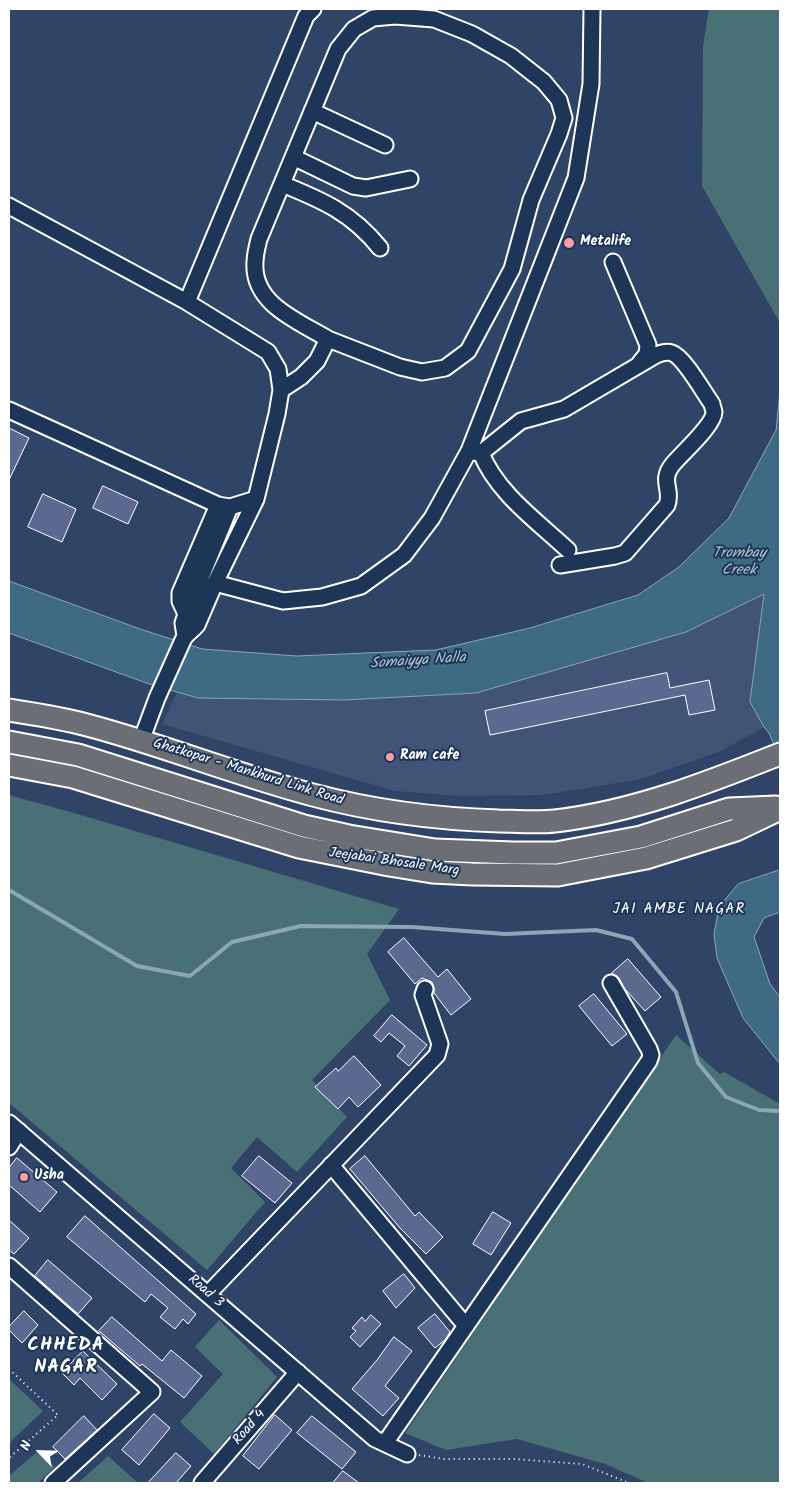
<!DOCTYPE html>
<html>
<head>
<meta charset="utf-8">
<style>
  body { margin:0 }
  #map { position:relative; width:789px; height:1492px; overflow:hidden; background:#304468; font-family:Kalam,sans-serif }
  canvas { display:block }
  .frame { position:absolute; inset:0; border:10px solid #fff; pointer-events:none }
  .north { position:absolute; left:15px; top:1427px; width:50px; height:50px; -webkit-text-stroke:4px #1d3557; paint-order:stroke; rotate:294deg; font-size:14px; font-weight:700; line-height:20px; text-align:center; color:#fff }
  .north::after { content:''; display:block; margin:auto; width:18px; height:22px; background:#fff; clip-path:polygon(50% 0,100% 100%,50% 72%,0 100%) }
</style>
</head>
<body>
<div id="map">
<canvas width="789" height="1492"></canvas>
<div class="frame"></div>
<div class="north">N</div>
</div>
<script>
const c = document.querySelector('canvas').getContext('2d');
c.lineJoin = 'round';
function fill(path, color) { c.fillStyle = color; c.fill(path, 'evenodd'); }
function stroke(path, color, width, dash) { c.strokeStyle = color; c.lineWidth = width; c.lineCap = dash ? 'butt' : 'round'; c.setLineDash(dash || []); c.stroke(path); }
function label(font, color, halo, rows, align = 'center') {
  c.font = font + ' Kalam,sans-serif'; c.lineWidth = 4; c.setLineDash([]); c.textBaseline = 'middle'; c.strokeStyle = halo; c.fillStyle = color; for (const [text, x, y, turn = 0] of rows) {
    c.save(); c.translate(x, y); c.rotate((+turn || 0) * Math.PI / 180); c.textAlign = isNaN(turn) ? turn : align; if (halo) c.strokeText(text, 0, 0); c.fillText(text, 0, 0); c.restore();
  }
}
fill(new Path2D(`
  M764 594 750 702 764 727 721 751 641 779 543 795 458 796 395 791 162 724 177 692 198 698 344 700 476 693 686 632Z`), '#415377');
fill(new Path2D(`
  M709 9H780V323L702 186 703 46Z
  M9 795 74 813 399 909 367 954 390 1000 312 1080 347 1117 297 1172 257 1137 231 1168 265 1202 207 1270 9 1103Z
  M676 1035 720 1074 724 1072 780 1104V1483H648L605 1464 517 1439 446 1450 405 1433Z
  M219 1320 277 1377 214 1454 180 1422 223 1374 195 1347Z
  M9 1379 43 1411 9 1443Z
  M38 1451 55 1467 38 1483H9V1476Z
  M108 1456 138 1483H78Z`), '#497074');
const water = new Path2D(`
  M780 391V758L769 733 764 727 750 702 764 594 686 632 476 693 344 700 198 698 149 684 9 633V581L140 629 202 649 297 656 436 650 530 628 638 595 679 567 729 518 776 430Z
  M780 870V912L764 918 754 937 770 984 780 997V1064L743 1018 717 958 714 934 719 907 738 884Z`);
fill(water, '#3e6a84');
stroke(water, '#8ba6b5', 1);
stroke(new Path2D(`
  M9 890 137 966 190 976 232 942 301 926 412 927 505 934 596 930 632 939 676 992 698 1063 726 1097 759 1110 780 1111`), '#8ba6b5', 4);
const building = new Path2D(`
  M9 428 29 438 9 480Z
  M103 486 138 502 128 524 93 508Z
  M43 494 76 509 62 542 28 527Z
  M667 673 670 688 709 680 715 710 689 715 685 695 490 735 485 711Z
  M404 938 438 977 447 969 471 999 451 1015 434 993V988L432 982 422 978 415 984 388 952Z
  M628 959 661 997 645 1011 625 989 619 978 612 973Z
  M594 994 627 1034 612 1046 579 1006Z
  M392 1015 427 1045 409 1066 397 1056 405 1046 389 1033 381 1042 374 1036Z
  M354 1056 381 1085 358 1107 349 1097 338 1109 315 1087 336 1068 338 1071Z
  M259 1156 292 1183 275 1203 242 1176Z
  M365 1156 415 1216 419 1212 443 1237 426 1254 400 1228 350 1169Z
  M17 1158 57 1192 40 1212 9 1185V1168Z
  M493 1212 511 1223 491 1255 473 1244Z
  M85 1216 196 1314 188 1324 183 1319 175 1329 160 1317 168 1308 151 1294 145 1302 67 1237Z
  M9 1220 29 1238 14 1254 9 1250Z
  M48 1260 92 1298 78 1314 35 1276Z
  M404 1274 415 1288 396 1308 383 1291Z
  M24 1311 38 1325 22 1343 9 1330V1327Z
  M435 1314 450 1332 445 1340 435 1348 418 1328Z
  M371 1315 381 1324 360 1347 350 1337 356 1331 352 1328 362 1317 365 1321Z
  M112 1317 162 1361 171 1350 202 1376 184 1398 142 1364 140 1366 99 1331Z
  M394 1337 412 1351 385 1386 399 1398 383 1416 352 1389 377 1360Z
  M83 1351 117 1384 102 1400 80 1378 74 1385 62 1373Z
  M154 1414 170 1428 139 1465 122 1450Z
  M275 1415 292 1430 259 1469 243 1456Z
  M84 1416 97 1430 65 1459 53 1447Z
  M312 1416 356 1452 342 1469 297 1433Z
  M176 1453 191 1466 176 1483H148Z
  M343 1471 359 1483H333Z`);
fill(building, '#5b6890');
stroke(building, '#fff', 1);
const minor = new Path2D(`
  M312 111 385 145
  M293 157 353 186 366 188 410 179
  M282 184C322 200 352 213 380 248
  M9 206 187 302 268 352 278 369 281 390 277 414 256 499 215 583 197 625C192 631 186 634 183 640L157 698 141 741
  M613 262 648 345 647 354 639 364
  M187 302 306 16 313 9
  M281 390 301 377 317 361 328 339 400 367 422 372 445 368 468 351 512 269 531 200 559 134 564 118 559 100 544 82 511 56 472 34 434 19 395 16 373 18 354 29 338 49 259 239C257 247 255 255 255 262 252 304 298 321 328 339
  M9 410 218 505 230 507 256 499
  M473 452 481 453C497 493 537 521 568 550
  M481 453 521 421 564 409 656 355C661 353 666 351 672 353 684 357 704 393 712 404 712 405 714 411 714 412 714 425 682 453 673 464 659 481 673 489 667 505L625 553 615 556 560 565
  M215 583 283 601 322 597 361 586 404 555 432 518 469 451 576 178 591 84 592 9
  M186 614 180 601V593L218 505
  M185 636 183 623 186 614 230 507
  M9 1123 375 1439 407 1454
  M9 1147 19 1131
  M331 1165 466 1326
  M9 1266 152 1392 53 1483
  M208 1294 437 1055 440 1044 423 995 425 989
  M385 1443 649 1061 651 1055 649 1049 611 983
  M202 1483 298 1372`);
const highway = new Path2D(`
  M9 710C35 714 62 718 87 725 163 745 237 775 313 795 373 811 436 819 499 821 517 821 536 823 555 821 633 812 707 783 780 754
  M9 742 78 755 304 826 349 836 435 850 513 853H556L641 837 729 809 776 807
  M9 765 73 777 299 847 389 865 432 872 472 874 558 875 646 858 736 830 780 809`);
stroke(minor, '#fff', 19);
stroke(highway, '#fff', 25);
stroke(new Path2D(`
  M9 1369 58 1415 9 1458
  M419 1455 444 1459H514L582 1464 629 1483`), '#fff', 2, [1, 4]);
stroke(minor, '#1d3557', 15);
stroke(highway, '#6b6f75', 21);
for (const [x, y, r, color] of [
  [569,243,6,"#ff9aa2"],
  [390,757,5,"#ff9aa2"],
  [24,1177,5,"#ff9aa2"]
]) { const dot = new Path2D(); dot.arc(x, y, r, 0, 2 * Math.PI); c.fillStyle = color; c.fill(dot); stroke(dot, '#1d3557', 2); }
label('bold 14px', '#fff', '#1d3557', [
  ["Metalife",580,243],
  ["Ram cafe",400,757],
  ["Usha",34,1177]
], 'left');
label('14px', '#fff', '#1d3557', [
  ["Ghatkopar - Mankhurd Link Road",248,773,17],
  ["Jeejabai Bhosale Marg",394,863,8],
  ["Road 3",205,1292,41],
  ["Road 4",250,1428,-49]
]);
label('italic 15px', '#b2c3ce', '#1d3557', [
  ["Trombay",739,554],
  ["Creek",739,571],
  ["Somaiyya Nalla",418,662,-4]
]);
c.letterSpacing = '1px';
label('15px', '#fff', '#1d3557', [
  ["JAI AMBE NAGAR",679,910]
]);
c.letterSpacing = '0px';
c.letterSpacing = '1px';
label('bold 19px', '#fff', '#1d3557', [
  ["CHHEDA",66,1347],
  ["NAGAR",66,1369]
]);
c.letterSpacing = '0px';
</script>
</body>
</html>
